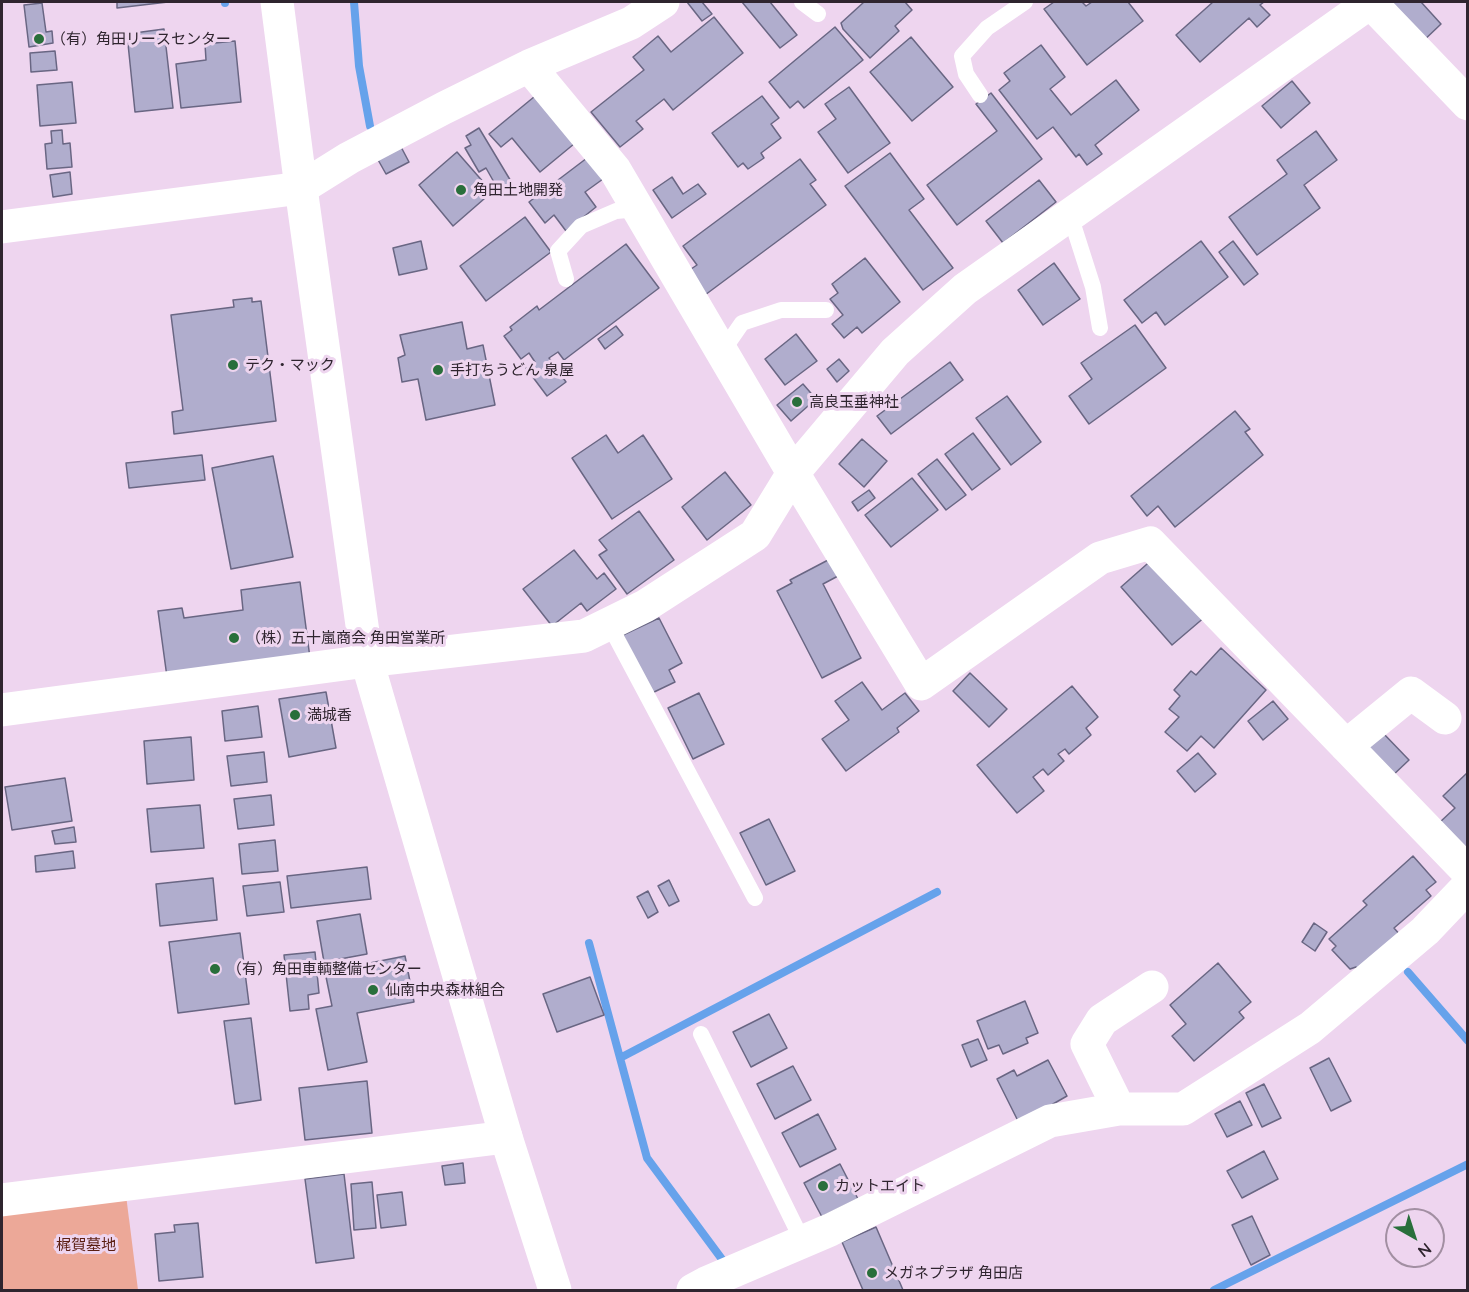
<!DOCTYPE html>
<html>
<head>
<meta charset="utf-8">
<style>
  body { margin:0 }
  #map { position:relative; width:1469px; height:1292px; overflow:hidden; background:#eed5ef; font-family:Quicksand,sans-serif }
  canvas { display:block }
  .frame { position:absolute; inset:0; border:3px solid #2f252f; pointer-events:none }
  .north { position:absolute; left:1385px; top:1208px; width:60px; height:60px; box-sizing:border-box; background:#eed5ef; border:2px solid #a28fa2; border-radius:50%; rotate:141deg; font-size:16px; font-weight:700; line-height:24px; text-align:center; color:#2f252f }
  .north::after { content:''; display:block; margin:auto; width:21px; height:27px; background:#296f3b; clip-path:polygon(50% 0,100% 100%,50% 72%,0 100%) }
</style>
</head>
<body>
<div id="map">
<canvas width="1469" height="1292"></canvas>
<div class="frame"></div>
<div class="north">N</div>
</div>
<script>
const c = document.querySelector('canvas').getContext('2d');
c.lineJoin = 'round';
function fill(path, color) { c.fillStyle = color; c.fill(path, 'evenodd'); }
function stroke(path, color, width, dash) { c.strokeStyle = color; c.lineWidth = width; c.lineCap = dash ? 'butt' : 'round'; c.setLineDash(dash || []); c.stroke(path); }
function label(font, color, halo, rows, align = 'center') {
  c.font = font + ' Quicksand,"Noto Sans JP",sans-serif'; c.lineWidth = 6; c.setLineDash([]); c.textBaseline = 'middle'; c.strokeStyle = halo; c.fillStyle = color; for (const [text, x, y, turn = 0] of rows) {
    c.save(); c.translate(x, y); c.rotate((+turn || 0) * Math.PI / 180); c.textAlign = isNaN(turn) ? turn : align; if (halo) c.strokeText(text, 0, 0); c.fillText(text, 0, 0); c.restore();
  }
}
fill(new Path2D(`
  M126 1195 138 1290H2V1210Z`), '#eca898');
stroke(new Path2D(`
  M225 2V3
  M354 2 359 66 370 126
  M589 943 647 1158 727 1266
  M1408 972 1468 1041
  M620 1058 937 892
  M1214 1290 1468 1164`), '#66a2eb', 8);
const building = new Path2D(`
  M117 2H168L117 8Z
  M687 2H702L712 14 702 21Z
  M742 2H770L797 35 780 48Z
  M864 2H905L912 10 895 26 899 31 870 58 843 29 841 23Z
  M1054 2H1082L1086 6 1092 2H1128L1143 21 1087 65 1044 9Z
  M1213 2H1264L1260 5 1270 15 1257 27 1249 18 1200 62 1176 35Z
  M1380 2H1421L1441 24 1419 45Z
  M42 3 46 32 52 31 53 43 29 47 24 5Z
  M714 17 743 53 673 110 664 99 636 121 643 129 620 147 591 112 644 70 633 57 658 36 671 52Z
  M835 27 863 60 804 108 798 101 790 108 769 82Z
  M164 29 173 108 135 112 127 34Z
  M911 37 953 87 912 121 870 72Z
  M235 41 241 102 181 108 176 64 206 60 205 44Z
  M1041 45 1065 77 1050 89 1071 115 1116 80 1139 110 1095 145 1102 154 1087 165 1079 154 1076 157 1053 127 1037 139 999 90 1010 81 1004 73Z
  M55 51 57 70 31 72 30 53Z
  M1292 81 1310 103 1281 128 1262 106Z
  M72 82 76 123 40 126 37 85Z
  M849 87 890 143 848 173 818 132 836 119 825 104Z
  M540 92 580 139 540 172 512 138 501 147 489 134Z
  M991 93 1042 159 957 225 927 185 997 131 976 104Z
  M762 96 779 118 771 124 781 138 761 153 764 158 748 169 743 163 738 167 712 133Z
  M479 128 512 183 499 191 486 168 479 172 465 148 471 145 466 136Z
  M62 130 63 144 70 143 72 167 47 169 45 144 52 143 51 131Z
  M1316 131 1337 160 1304 185 1320 208 1257 255 1229 217 1287 174 1277 160Z
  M400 145 409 162 386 174 377 158Z
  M457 152 492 192 453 226 419 185Z
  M890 153 924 199 909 210 953 268 923 290 845 186Z
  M587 158 603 179 585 192 596 207 566 231 554 215 545 223 529 202Z
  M800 159 816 180 810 184 826 205 705 295 688 271 697 265 683 246Z
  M70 172 72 194 53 197 50 175Z
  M672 177 683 194 698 184 706 194 672 218 653 190Z
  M1039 180 1056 202 1003 243 986 221Z
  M525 217 551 252 486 301 460 266Z
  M421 241 427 269 399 275 393 248Z
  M1201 241 1228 277 1165 325 1156 312 1142 323 1124 300Z
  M1233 241 1258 274 1244 285 1219 252Z
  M626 244 659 288 564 360 558 352 549 358 566 382 547 396 526 368 535 362 529 353 521 359 504 336 512 330 510 327 537 306 539 310Z
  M865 258 900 302 862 333 857 327 844 338 832 324 843 315 830 299 838 293 832 284Z
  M1054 263 1080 299 1043 325 1018 290Z
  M252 298V302L261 301 276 421 174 434 172 412 183 410 171 315 234 307 233 300Z
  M462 322 467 349 483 345 495 405 426 420 418 379 402 382 398 358 405 355 400 335Z
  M1135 325 1166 368 1089 424 1069 396 1092 379 1081 363Z
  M616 326 623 335 605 349 598 339Z
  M796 334 817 361 785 385 765 359Z
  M839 359 849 371 837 382 827 369Z
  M950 362 963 380 891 434 877 416Z
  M803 384 816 399 791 421 777 405Z
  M1007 396 1041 442 1011 465 976 418Z
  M1235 411 1250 429 1245 432 1263 455 1175 527 1158 506 1147 516 1131 496Z
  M973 433 1000 469 972 490 945 454Z
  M606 435 618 453 643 435 672 479 612 519 572 458Z
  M862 439 887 461 864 487 839 464Z
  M202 455 205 480 129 488 126 463Z
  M273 456 293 557 231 569 212 468Z
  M937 459 966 495 946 510 918 474Z
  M725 472 751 505 707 540 682 507Z
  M912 478 938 510 891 547 865 515Z
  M869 490 875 498 858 511 852 502Z
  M639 511 674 560 627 594 599 555 607 550 599 540Z
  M574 550 597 579 604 573 616 589 587 611 581 603 552 626 523 589Z
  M1155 557 1206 616 1172 645 1121 587Z
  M830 559 838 576 823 584 861 658 822 678 777 591 792 583 790 580Z
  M300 582 310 658 167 677 158 611 182 608 184 618 243 610 241 590Z
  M659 618 682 663 669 670 675 682 652 693 623 635Z
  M1221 648 1266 690 1214 748 1201 736 1187 751 1165 732 1179 717 1169 709 1180 696 1174 690 1191 671 1196 675Z
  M970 673 1007 709 989 727 953 691Z
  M862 682 882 710 905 693 919 711 897 728 899 732 846 771 822 739 849 720 835 701Z
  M1072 686 1098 717 1086 728 1091 735 1069 754 1065 749 1058 754 1064 761 1048 775 1043 769 1033 777 1044 791 1017 813 977 765Z
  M326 692 336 748 289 757 279 699Z
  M699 693 724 744 693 759 668 708Z
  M1273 701 1288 719 1263 740 1248 721Z
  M258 706 262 737 225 741 222 711Z
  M1382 732 1409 760 1390 778 1363 749Z
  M191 737 194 780 147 784 144 741Z
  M264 752 267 782 231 786 227 756Z
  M1198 753 1216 774 1195 792 1177 771Z
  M1468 772V845L1464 848 1439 823 1455 808 1443 796Z
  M65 778 72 821 12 830 5 787Z
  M271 795 274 825 238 829 234 799Z
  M200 805 204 848 151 852 147 809Z
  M769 819 795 871 766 885 740 833Z
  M74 827 76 842 55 844 52 831Z
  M275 840 278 871 242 874 239 844Z
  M73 851 75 868 36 872 35 856Z
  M1413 856 1436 882 1426 890 1431 896 1394 928 1401 936 1361 972 1356 967 1350 969 1332 950 1336 946 1329 939 1367 905 1363 901Z
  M367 867 371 899 291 908 287 876Z
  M213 878 217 920 160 926 156 884Z
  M669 880 679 901 669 906 658 886Z
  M280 882 284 912 247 916 243 886Z
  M648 891 658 912 648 918 637 897Z
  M360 914 367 954 324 962 317 921Z
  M1314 923 1327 932 1315 951 1302 942Z
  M240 933 249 1004 178 1013 169 942Z
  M315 952 319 993 308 995 309 1009 290 1011 284 955Z
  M405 956 414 1002 357 1013 367 1062 328 1070 316 1009 332 1006 325 972Z
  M1218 963 1251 1002 1239 1012 1244 1018 1194 1061 1172 1036 1186 1024 1170 1005Z
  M590 977 604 1015 557 1032 543 994Z
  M1025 1001 1038 1033 1026 1038 1028 1043 1003 1054 999 1045 988 1049 977 1021Z
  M769 1014 787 1048 751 1067 733 1032Z
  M251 1018 261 1100 235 1104 224 1021Z
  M978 1039 987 1060 971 1067 962 1045Z
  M1329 1058 1351 1101 1331 1111 1310 1068Z
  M1048 1060 1067 1096 1053 1104 1055 1108 1018 1121 997 1079 1014 1070 1017 1076Z
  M793 1066 811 1100 775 1119 757 1084Z
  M367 1081 372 1133 305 1140 299 1088Z
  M1264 1084 1281 1118 1262 1127 1246 1093Z
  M1240 1101 1252 1125 1227 1137 1215 1114Z
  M818 1114 836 1149 800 1167 782 1133Z
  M1264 1151 1278 1179 1242 1198 1227 1171Z
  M463 1163 465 1183 445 1185 442 1166Z
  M840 1164 858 1199 822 1217 804 1183Z
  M344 1174 354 1258 316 1263 305 1179Z
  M372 1182 376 1228 354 1230 351 1184Z
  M402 1192 406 1225 381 1228 377 1195Z
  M1252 1216 1270 1255 1251 1265 1232 1225Z
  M198 1223 203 1277 159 1281 155 1234 175 1232 174 1225Z
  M876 1227 903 1290H863L842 1242Z`);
fill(building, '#b0adcd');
stroke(building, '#696683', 1.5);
stroke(new Path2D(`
  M802 2 818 14
  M980 95 966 74 962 56 987 28 1025 2
  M1070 215 1093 287 1100 328
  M566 279 558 251 581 226 616 211 638 209
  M722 352 742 323 781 310H826
  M609 624 755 898
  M701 1034 803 1242`), '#fff', 16);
stroke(new Path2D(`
  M1370 2 1468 104
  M529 66 615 170 793 473 921 684 1100 558 1150 543 1468 872
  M2 227 301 188 349 158 444 108 529 66 631 23 663 2
  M2 710 367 661 584 636 645 606 755 535 793 473 895 352 965 289 1371 2
  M1346 746 1411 693 1445 718
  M1119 1109 1087 1044 1102 1020 1152 987
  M2 1200 506 1137
  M693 1290 706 1283 830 1230 1050 1121 1119 1109H1183L1310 1028 1425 931 1468 886`), '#fff', 33);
stroke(new Path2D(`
  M277 2 301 188 367 661 506 1137 555 1290`), '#fff', 33);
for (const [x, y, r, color] of [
  [39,39,6,"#296f3b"],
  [461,190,6,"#296f3b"],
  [233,365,6,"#296f3b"],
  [438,370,6,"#296f3b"],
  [797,402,6,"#296f3b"],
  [234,638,6,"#296f3b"],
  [295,715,6,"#296f3b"],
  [215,969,6,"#296f3b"],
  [373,990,6,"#296f3b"],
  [823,1186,6,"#296f3b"],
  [872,1273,6,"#296f3b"]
]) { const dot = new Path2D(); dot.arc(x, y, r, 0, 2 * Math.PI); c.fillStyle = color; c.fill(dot); stroke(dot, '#eed5ef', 2); }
label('15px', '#2f252f', '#eed5ef', [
  ["（有）角田リースセンター",51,39],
  ["角田土地開発",473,190],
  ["テク・マック",245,365],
  ["手打ちうどん 泉屋",450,370],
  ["高良玉垂神社",809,402],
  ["（株）五十嵐商会 角田営業所",246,638],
  ["満城香",307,715],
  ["（有）角田車輌整備センター",227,969],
  ["仙南中央森林組合",385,990],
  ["カットエイト",835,1186],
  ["メガネプラザ 角田店",884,1273]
], 'left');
label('15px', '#5b1e11', '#eed5ef', [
  ["梶賀墓地",86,1245]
]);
</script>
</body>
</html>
